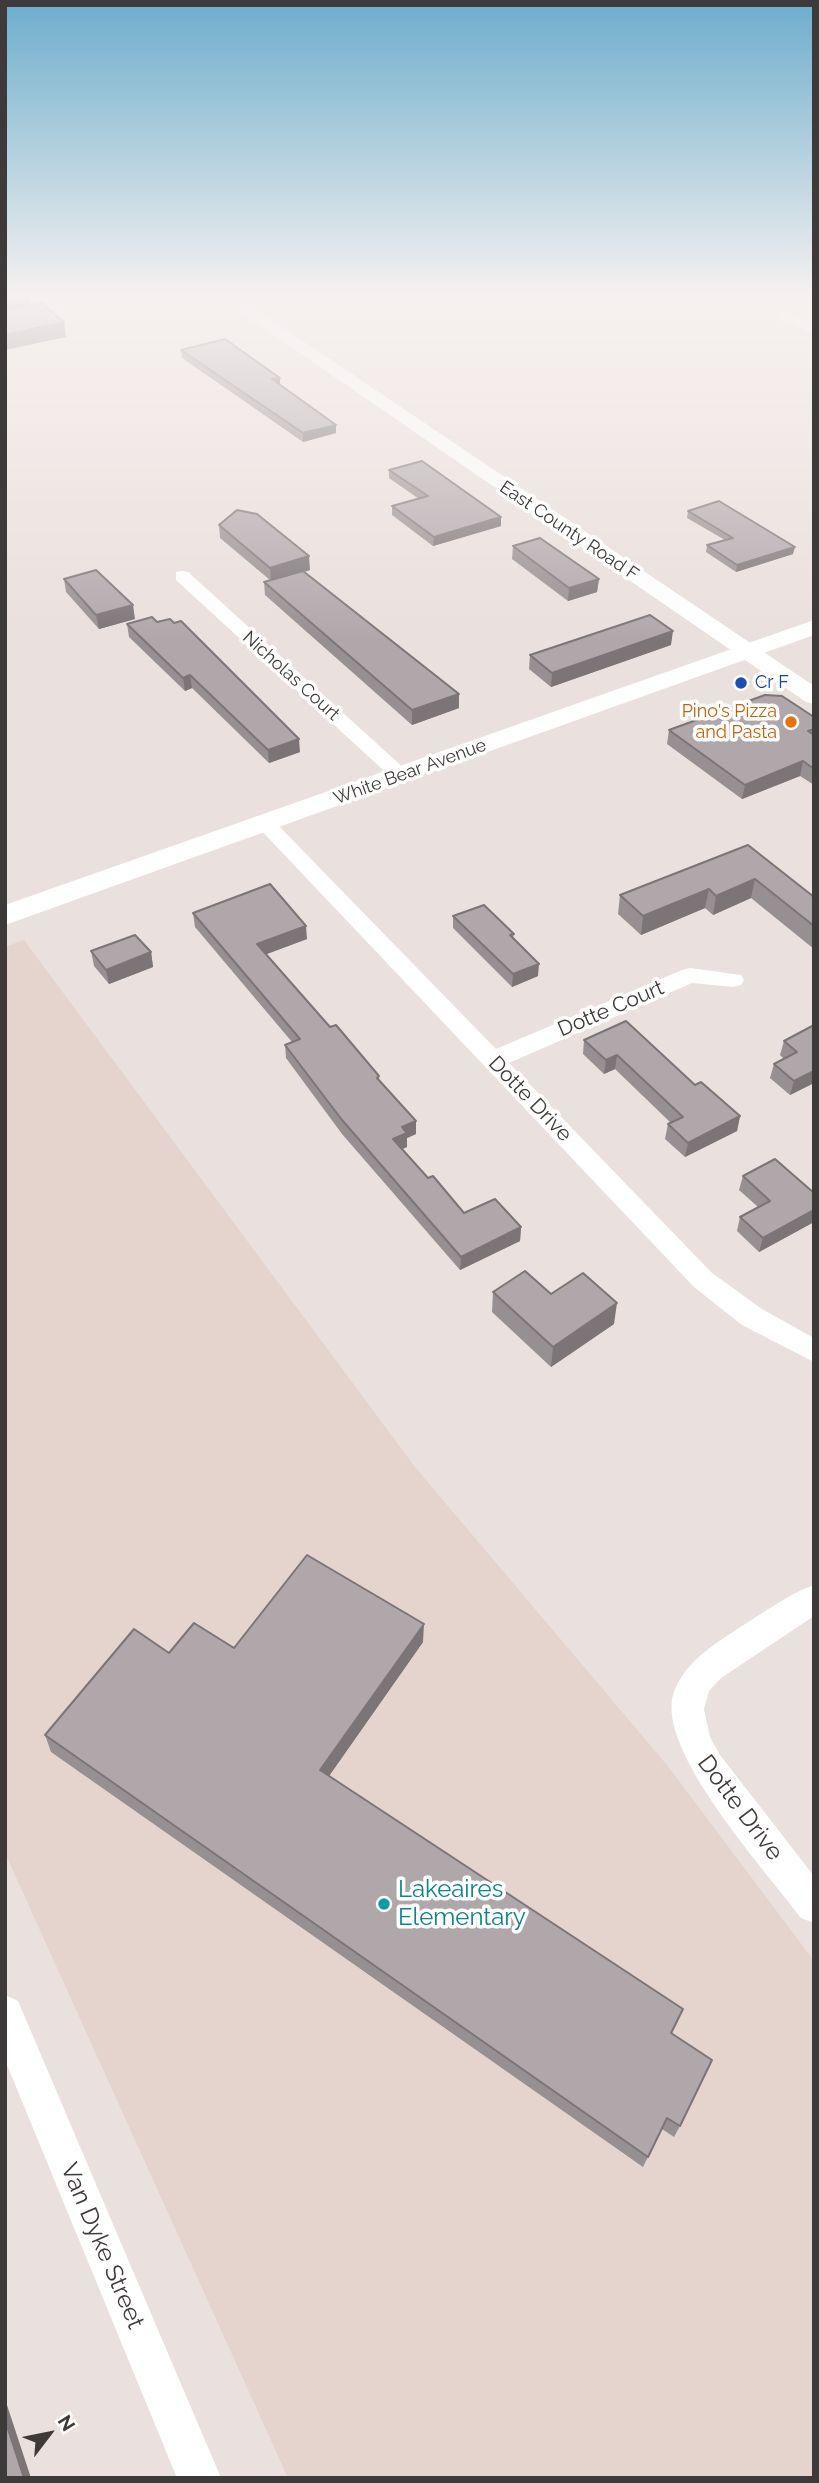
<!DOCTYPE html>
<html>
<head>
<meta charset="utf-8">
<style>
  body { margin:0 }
  #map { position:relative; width:819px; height:2483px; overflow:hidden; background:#eae0dd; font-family:Raleway,sans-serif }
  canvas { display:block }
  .frame { position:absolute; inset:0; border:7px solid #3e3a39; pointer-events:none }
  .north { position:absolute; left:14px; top:2399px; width:70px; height:70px; -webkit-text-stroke:5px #fff; paint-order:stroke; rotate:58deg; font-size:19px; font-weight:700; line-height:28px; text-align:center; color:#3e3a39 }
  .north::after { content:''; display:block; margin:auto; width:24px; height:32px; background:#3e3a39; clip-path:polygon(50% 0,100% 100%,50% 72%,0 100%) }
</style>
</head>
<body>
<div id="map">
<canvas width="819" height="2483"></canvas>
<div class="frame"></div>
<div class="north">N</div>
</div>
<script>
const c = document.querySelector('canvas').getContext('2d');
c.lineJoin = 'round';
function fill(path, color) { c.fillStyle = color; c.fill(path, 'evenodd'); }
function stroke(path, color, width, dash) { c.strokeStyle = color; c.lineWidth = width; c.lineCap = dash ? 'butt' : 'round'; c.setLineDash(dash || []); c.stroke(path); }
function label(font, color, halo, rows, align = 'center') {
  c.font = font + ' Raleway,sans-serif'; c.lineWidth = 7; c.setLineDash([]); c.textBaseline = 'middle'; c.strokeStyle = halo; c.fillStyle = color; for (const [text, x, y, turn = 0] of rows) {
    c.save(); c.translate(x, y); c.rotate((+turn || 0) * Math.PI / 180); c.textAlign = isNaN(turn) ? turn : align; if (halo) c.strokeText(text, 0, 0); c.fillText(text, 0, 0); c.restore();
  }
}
fill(new Path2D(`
  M24 940 415 1467 667 1765 814 1961V2478H288L5 1853V947Z`), '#e5d4cd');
fill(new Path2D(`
  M777 312H787L814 325V334L777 318Z
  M182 571 188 572 407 771 410 775 407 779H393L176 580V572Z
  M265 817 272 819 496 1049 682 970 690 968 741 975 744 980 741 985 733 987 692 983 509 1063 712 1273 762 1309 814 1338V1362L742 1325 694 1287 258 827 255 823Z
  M814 1585V1616L721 1678 709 1691 704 1709 710 1737 720 1755 814 1876V1923L801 1918C767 1872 657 1752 673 1695 683 1663 713 1645 739 1628 763 1613 787 1595 814 1585Z
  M5 1995 18 2001 221 2478H177L5 2060Z`), '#fff');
fill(new Path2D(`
  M100 293H131L123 298 5 323V313Z
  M213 293H232L814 686V704L806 702Z`), '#fff');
fill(new Path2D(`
  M814 620V635L5 925V905Z`), '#fff');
fill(new Path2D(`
  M181 350 336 425V433L303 442 182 358Z
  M389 470 501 526 433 546 392 515V506L419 499 389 478Z
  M688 511 793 554 736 572 706 552 707 545 725 540 687 518Z
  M219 525 310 570 304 572 459 694V708L412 725 265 595 264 582 270 580 220 538Z
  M513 546 599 579 597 592 568 601 512 559Z
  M64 579 135 619 99 629 66 592Z
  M127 624 300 752 269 763 192 688 185 691 129 637Z
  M671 645 551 687 529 669 530 655Z
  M814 717V785L800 776 742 799 667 744 669 730Z
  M748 845 814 897V949L751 898 713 915 705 908 641 935 618 914 620 895Z
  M193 913 307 939 266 954 330 1027 379 1076V1081L416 1134 407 1138V1147L402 1149 428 1178 464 1213 521 1227 520 1241 460 1270 342 1134 286 1058 285 1045 292 1042 195 927Z
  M453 916 514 934 513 938 538 976 512 987 453 928Z
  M91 951 151 952 153 967 109 984 94 966Z
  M814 1025V1083L790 1095 770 1078 774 1064 784 1059 780 1055 784 1041Z
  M584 1040 695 1085 740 1116 737 1131 685 1157 665 1139 668 1124 671 1123 615 1069 604 1074 583 1054Z
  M743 1176 814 1193V1222L759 1252 737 1231 740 1217 758 1207 739 1190Z
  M493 1292 551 1294 614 1324 551 1367 492 1312Z
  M423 1642 329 1776 678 2021 672 2033 680 2126 674 2137 662 2129 643 2167 51 1752 45 1735 169 1653 234 1648Z`), '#979092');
fill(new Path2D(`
  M17 293H28L30 305 5 311V296Z
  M64 322 66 337 5 350V335Z
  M280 378V386L272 379Z
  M336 425V433L303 442V433Z
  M501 517V526L433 546 434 537Z
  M795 547 793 554 736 572 737 565Z
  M309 556 310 570 271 581 270 568Z
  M599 579 597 592 568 601 569 588Z
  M133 605 135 619 99 629 96 615Z
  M673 631 671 645 551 687 552 673Z
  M190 675 192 688 185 691 183 678Z
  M459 694V708L412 725V710Z
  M299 739 300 752 269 763 268 750Z
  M803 761 800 776 742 799 745 785Z
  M755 879 751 898 713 915 716 896Z
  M709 889 705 908 641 935 643 916Z
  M306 926 307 939 259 957 257 944Z
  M151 952 153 967 109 984 106 970Z
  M539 964 538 976 512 987 513 974Z
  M617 1055 615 1069 604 1074 606 1060Z
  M814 1071V1083L790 1095 794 1081Z
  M740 1116 737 1131 685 1157 688 1143Z
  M416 1121V1134L407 1138V1147L393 1153V1139L402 1127Z
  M814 1210V1222L759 1252 763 1238Z
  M521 1227 520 1241 460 1270 461 1257Z
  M617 1303 614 1324 551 1367 553 1347Z
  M424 1624 423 1642 322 1786 320 1770Z
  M5 2399 31 2478H24L5 2420Z`), '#7b7577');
const building = new Path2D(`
  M5 293H17L5 296Z
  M42 303 64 322 5 335V310Z
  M225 339 280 378 272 379 336 425 303 433 181 350Z
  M422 461 501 517 434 537 392 506 428 496 389 470Z
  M719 501 795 547 737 565 707 545 733 538 688 511Z
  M237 510 257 514 309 556 270 568 219 525Z
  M540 538 599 579 569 588 513 546Z
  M96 570 133 605 96 615 64 579Z
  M303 571 459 694 412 710 264 582Z
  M650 615 673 631 552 673 530 655Z
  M152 617 157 622 170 619 174 623 181 621 299 739 268 750 190 675 183 678 127 624Z
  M765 695 782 696 814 717V729L808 731 814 735V769L803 761 745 785 669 730Z
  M748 845 814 897V926L755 879 716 896 709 889 643 916 620 895Z
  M270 884 306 926 257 944 330 1027 336 1025 379 1076 377 1078 416 1121 402 1127 407 1133 393 1139 428 1178 433 1176 464 1213 495 1199 521 1227 461 1257 342 1120 285 1045 300 1039 193 913Z
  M484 905 514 934 510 935 539 964 513 974 453 916Z
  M135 935 151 952 106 970 91 951Z
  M626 1021 695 1085 701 1082 740 1116 688 1143 668 1124 683 1117 617 1055 606 1060 584 1040Z
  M814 1025V1071L794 1081 774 1064 797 1052 784 1041Z
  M775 1159 814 1193V1210L763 1238 740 1217 770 1201 743 1176Z
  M525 1271 551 1294 583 1273 617 1303 553 1347 493 1292Z
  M307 1555 424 1624 320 1770 683 2009 671 2033 712 2060 680 2126 667 2118 648 2157 45 1735 134 1629 169 1653 194 1623 234 1648Z
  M5 2420 24 2478H5Z`);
fill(building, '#b0a7aa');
stroke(building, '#7b7577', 2);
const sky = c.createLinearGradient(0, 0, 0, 641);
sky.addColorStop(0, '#6dadcc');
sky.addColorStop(0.46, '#f6f1f0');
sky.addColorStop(1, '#f6f1f000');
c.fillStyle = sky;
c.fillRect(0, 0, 819, 641);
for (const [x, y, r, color] of [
  [741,683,7,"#1a4fb4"],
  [791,722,7,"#e8710a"],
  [384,1904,7,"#0f9aa8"]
]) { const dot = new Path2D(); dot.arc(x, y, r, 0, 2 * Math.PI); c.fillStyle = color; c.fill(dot); stroke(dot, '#fff', 2.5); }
label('18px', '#3e3a39', '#fff', [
  ["East County Road F",569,531,34],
  ["Nicholas Court",291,676,42],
  ["White Bear Avenue",410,772,-20]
]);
label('18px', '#164399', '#fff', [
  ["Cr F",755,683]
], 'left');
label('18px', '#c56008', '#fff', [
  ["Pino's Pizza",777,712],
  ["and Pasta",777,733]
], 'right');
label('21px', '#3e3a39', '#fff', [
  ["Dotte Court",611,1009,-23],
  ["Dotte Drive",530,1099,46]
]);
label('24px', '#3e3a39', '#fff', [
  ["Dotte Drive",740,1808,53],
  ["Van Dyke Street",102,2246,67]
]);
label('24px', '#0d838f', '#fff', [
  ["Lakeaires",398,1890],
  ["Elementary",398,1918]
], 'left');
</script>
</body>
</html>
